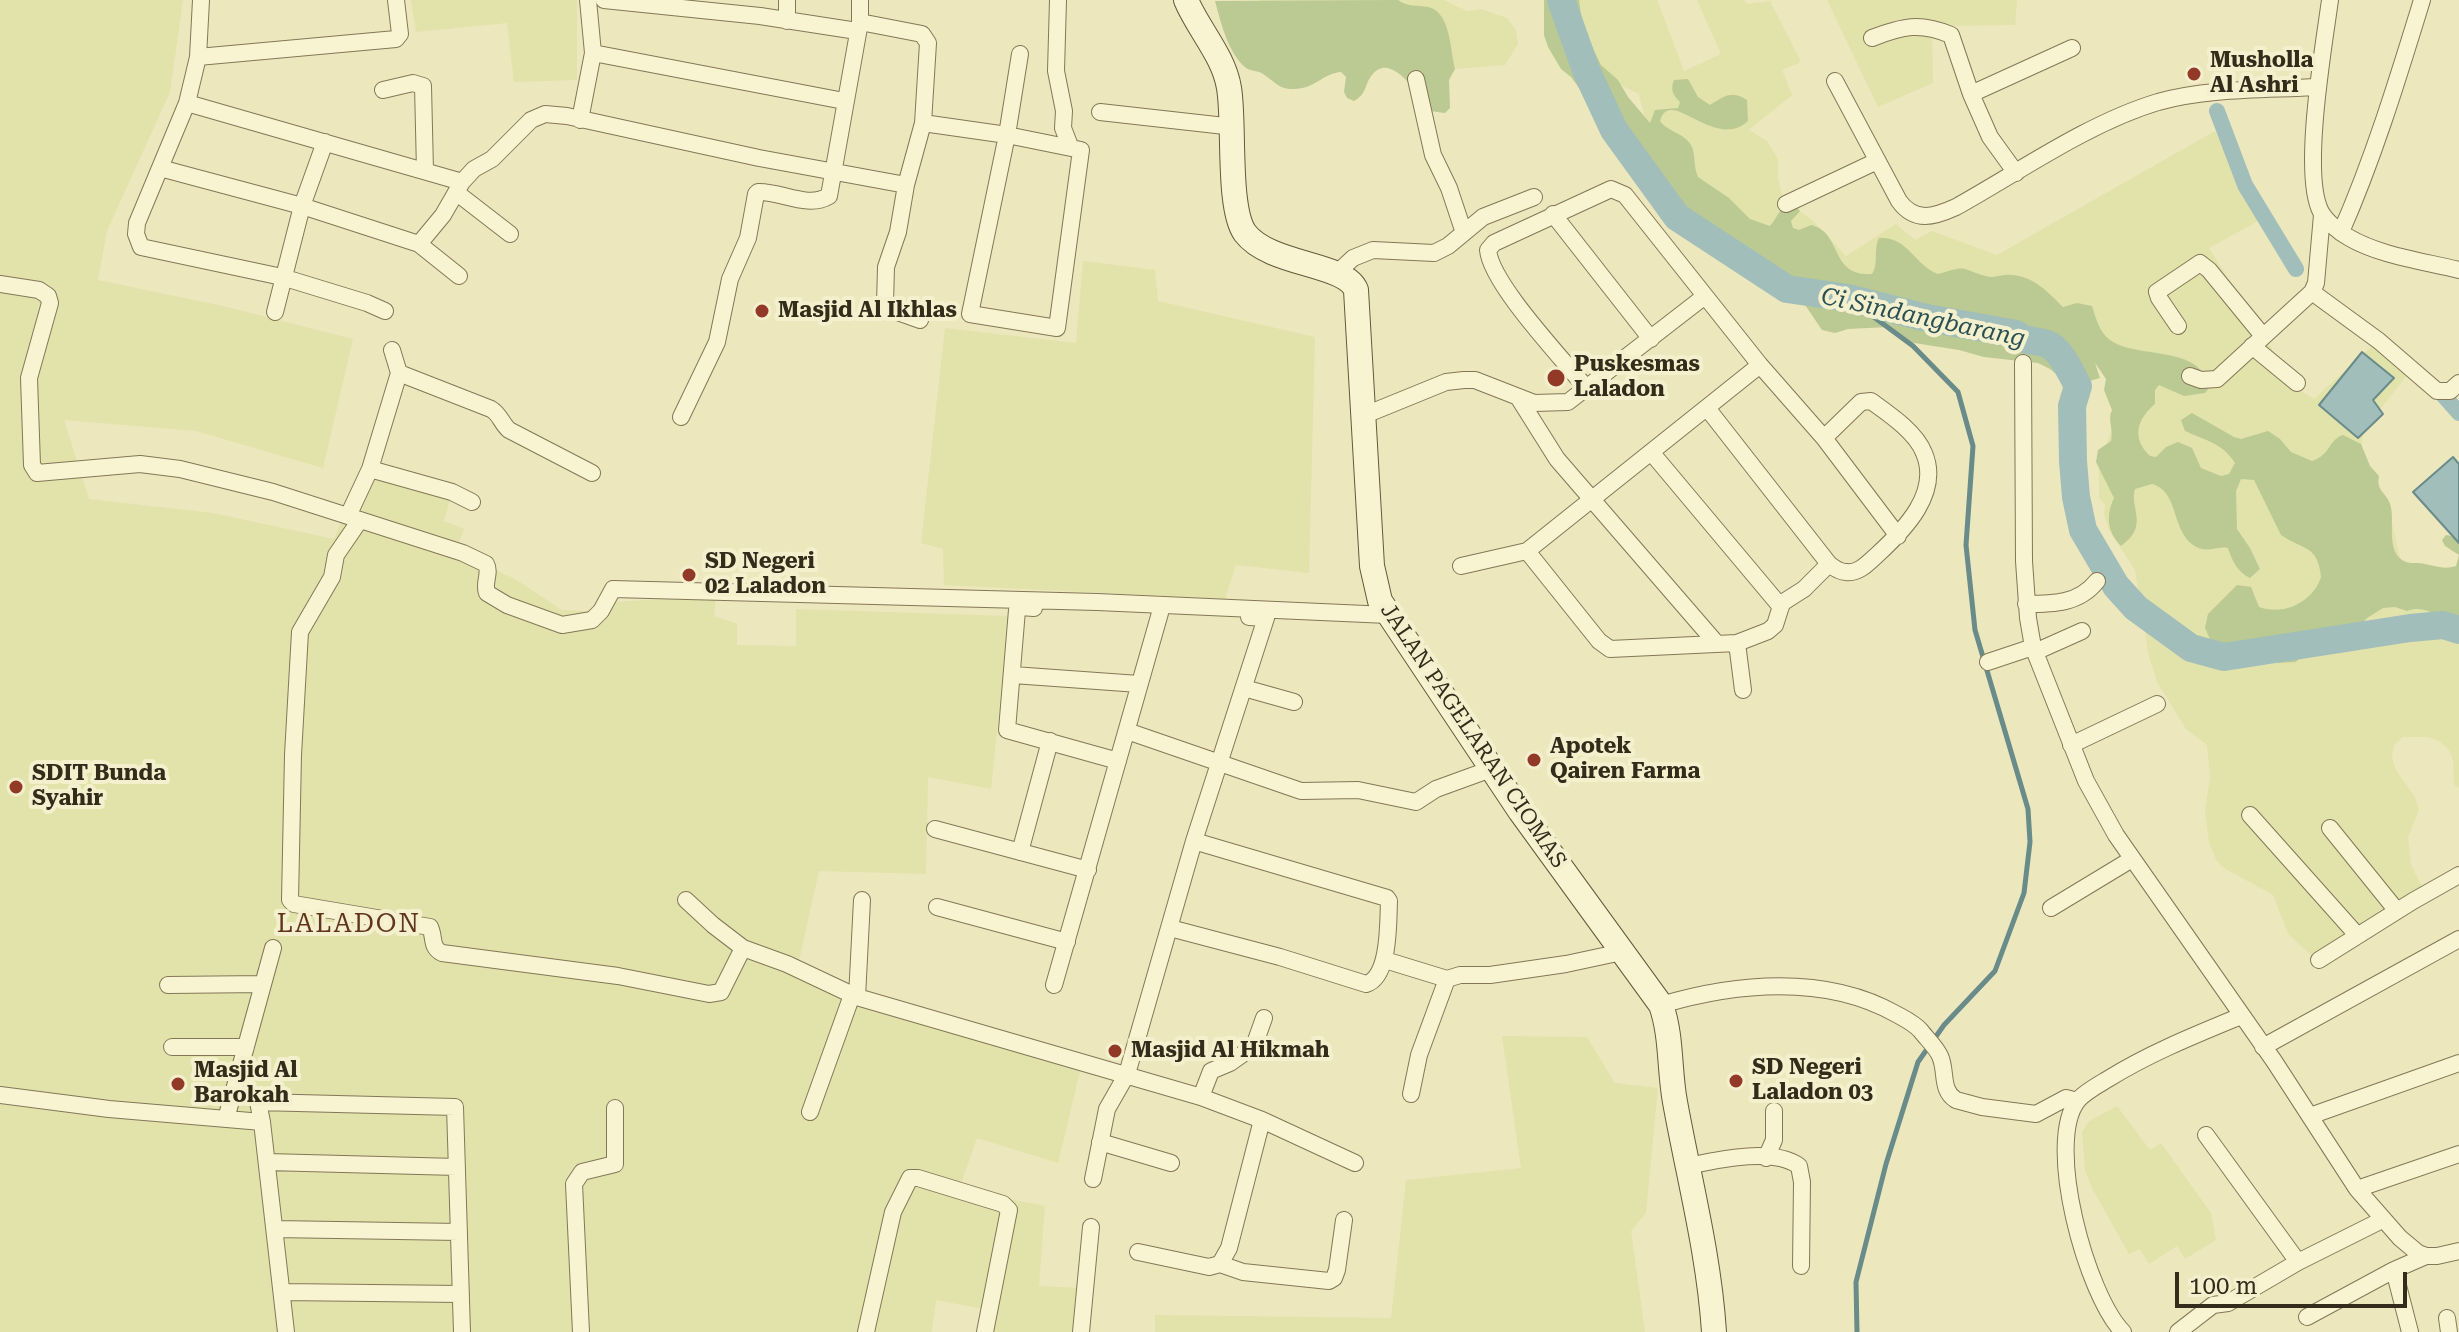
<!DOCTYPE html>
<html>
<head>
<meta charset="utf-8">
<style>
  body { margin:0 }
  #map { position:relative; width:2459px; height:1332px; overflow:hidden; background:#ede7bd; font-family:"Roboto Serif",serif }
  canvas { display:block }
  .scale { position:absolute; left:2175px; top:1272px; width:232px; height:36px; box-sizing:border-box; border:4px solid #342b1b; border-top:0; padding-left:10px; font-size:24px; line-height:28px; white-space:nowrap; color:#342b1b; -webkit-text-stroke:6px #f4f0cd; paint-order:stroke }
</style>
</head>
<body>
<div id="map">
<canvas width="2459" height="1332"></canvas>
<div class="scale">100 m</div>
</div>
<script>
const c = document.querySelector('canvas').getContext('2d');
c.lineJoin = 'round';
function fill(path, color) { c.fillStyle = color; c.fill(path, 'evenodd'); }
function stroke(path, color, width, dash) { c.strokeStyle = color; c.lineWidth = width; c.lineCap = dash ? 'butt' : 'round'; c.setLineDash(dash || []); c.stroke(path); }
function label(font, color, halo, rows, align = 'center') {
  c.font = font + ' "Roboto Serif",serif'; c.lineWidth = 8; c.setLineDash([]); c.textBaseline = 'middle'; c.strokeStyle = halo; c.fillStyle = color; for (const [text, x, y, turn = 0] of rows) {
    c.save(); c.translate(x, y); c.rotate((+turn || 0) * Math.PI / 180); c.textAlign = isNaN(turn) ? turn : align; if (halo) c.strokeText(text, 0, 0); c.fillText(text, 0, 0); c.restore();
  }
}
fill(new Path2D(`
  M0 0H183L170 92 107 231 98 280 223 306 353 339 323 468 196 431 64 420 89 499 213 513 334 539 362 472 451 496 444 521 464 529 456 552 515 579 562 610 585 611 612 602 716 596 714 616 737 624V645L796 646V609L1009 616 991 789 928 777 926 874 819 871 797 970 1081 1067 1058 1163 977 1138 959 1189 1045 1206 1039 1286 1081 1288 1076 1332H987L994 1311 936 1300 932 1332H0Z
  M411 0H577V80L514 82 507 23 416 32Z
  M1258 0H1444L1467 11 1481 9 1507 18 1516 30 1518 44 1505 65 1455 69Z
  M1574 0H1657L1684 71 1721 54 1697 0H1744L1747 4 1770 1 1801 62 1782 70 1792 95 1749 130 1767 141 1778 159V179L1783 199 1812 220 1846 256 1896 224 1915 240 1932 231 1997 255 2215 131 2258 221 2209 248 2297 389 2314 399 2375 343 2411 370 2363 431 2361 458 2393 527 2402 567 2459 589V789L2454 784 2453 760 2449 750 2440 742 2428 737H2403L2394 745 2392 758 2397 772 2415 797 2419 810 2408 837 2411 865 2422 887 2311 955 2289 935 2273 895 2222 867 2216 859 2209 843 2205 811 2210 778 2207 745 2186 729 2158 684 2149 657 2135 570 2109 530 2104 514 2105 505 2099 498V469L2111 431 2113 395 2101 356 1868 299 1722 217 1713 195 1704 190 1645 119 1639 94 1608 79 1600 72Z
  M1827 0H2017L2015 25 1932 26 1933 83 1878 107Z
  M1083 261 1155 270 1158 301 1315 337 1309 573 1236 565 1225 599 944 585 943 549 921 543 945 328 1076 343Z
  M1502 1036 1587 1037 1615 1083 1658 1088 1646 1213 1631 1231 1645 1332H1155V1315L1391 1318 1406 1180 1521 1168Z
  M2117 1106 2150 1150 2161 1143 2211 1213 2216 1240 2185 1259 2177 1246 2149 1264 2140 1249 2129 1254 2093 1190 2085 1170 2082 1132 2088 1122Z`), '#e2e2ab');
fill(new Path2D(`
  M1398 0C1407 7 1417 5 1428 7 1451 12 1450 50 1455 69L1449 80 1450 108 1445 113 1430 111C1420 97 1391 50 1372 75 1364 85 1367 94 1354 101L1347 98 1344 92 1346 77 1341 72C1325 73 1316 86 1302 88 1280 92 1278 84 1263 74 1258 70 1252 72 1246 68 1228 53 1221 23 1215 1Z
  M1544 0H1579L1583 28 1601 65 1618 80 1628 97 1650 123 1655 110 1678 108 1680 102C1673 95 1670 90 1674 80L1688 79 1698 97 1710 105C1725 96 1731 90 1747 100L1748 121C1714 152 1670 85 1660 121 1668 132 1684 133 1691 145 1696 154 1693 167 1698 177L1729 198 1750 219 1770 226C1779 216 1779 205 1795 205L1800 211 1791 221 1793 228 1799 230 1811 225C1843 232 1829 277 1872 274 1879 264 1873 250 1879 238 1908 236 1914 265 1938 274 1970 265 1957 268 1986 276 1994 279 2002 274 2011 275 2033 276 2048 292 2063 307L2077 303 2092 306C2096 318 2099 332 2110 340 2137 360 2201 343 2209 388L2205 393 2184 396 2159 385 2155 390V404C2137 419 2131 438 2150 456L2156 457 2166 447 2178 442 2192 448 2201 468 2221 476 2229 474 2235 463C2223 443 2204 440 2185 431L2181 420 2192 413 2234 437 2241 439 2268 431 2280 439 2291 452 2312 461C2331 455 2328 440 2343 435L2361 444 2370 466 2379 476C2376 491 2386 492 2390 504 2396 520 2384 553 2406 562 2412 564 2419 562 2425 564 2436 566 2444 570 2456 566L2459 555 2445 546 2442 540 2446 535 2459 537V627C2441 621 2427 603 2407 611L2395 607 2383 608 2367 618 2353 632 2318 637 2296 662 2277 663 2210 639 2205 628 2208 614 2237 585 2251 587 2259 607C2284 616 2313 602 2321 577 2318 544 2302 550 2281 535L2254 480 2241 479 2236 491 2237 529 2250 548 2260 569 2250 578C2237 572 2232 560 2228 548 2219 546 2211 551 2202 549 2169 539 2182 492 2152 484L2135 489C2129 509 2150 525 2121 546 2107 532 2106 515 2114 498L2096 462 2098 450 2111 441C2114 429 2107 420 2112 410L2104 390 2106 379 2095 363 2100 378 2071 386 2050 369 2038 363 1984 357 1959 350 1908 342 1896 336 1888 327 1848 329 1835 333 1822 330 1801 299 1789 290 1739 271 1718 256 1710 247 1691 213 1640 170 1632 161 1622 137 1595 110 1571 77 1561 69 1548 47 1544 35Z`), '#baca92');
const water = new Path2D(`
  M2362 352 2394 378 2373 400 2383 414 2358 438 2319 405Z
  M2453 457 2459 464V543L2413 492Z`);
fill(water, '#a1bebb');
stroke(water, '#698b89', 2);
stroke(new Path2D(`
  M1848 298 1913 346 1958 392 1973 446 1966 545 1975 630 2028 809 2030 842 2024 893 1995 971 1944 1025 1918 1062 1886 1164 1856 1282 1857 1332`), '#698b89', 5);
stroke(new Path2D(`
  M2217 111 2245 185 2296 269
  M2443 395 2459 413`), '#a1bebb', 16);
stroke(new Path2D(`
  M1561 0 1586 70 1614 130 1677 217 1787 289 1848 298 1927 318 2016 334C2025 342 2036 340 2047 344 2062 350 2070 372 2078 386L2072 406 2073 461 2076 497 2083 530 2116 586 2136 608 2191 648 2224 657 2410 628 2443 625 2459 630`), '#a1bebb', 28);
const minor = new Path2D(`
  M201 0 198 57 187 103 137 223 136 234 141 247 282 277 367 303 385 311
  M604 0 760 16 857 31
  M787 0V21
  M1058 0 1056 71 1064 111 1063 128 1070 146
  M2330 0C2324 45 2301 175 2321 212 2326 221 2339 232 2348 237 2380 256 2423 261 2459 270
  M860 22 922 34 928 43 923 123 906 185 898 232 886 267 885 304 892 310 920 320
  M1872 38C1903 26 1920 22 1951 35L1971 94 1990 137 2016 173
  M593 53 844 101
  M198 57 396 39 400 34 396 0
  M1416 79 1433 155 1449 188 1464 233
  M1835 81 1899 201C1915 223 1934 217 1956 207 2019 172 2088 123 2158 102 2209 88 2265 90 2317 87
  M383 90 413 83 423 86 425 171
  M1971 94 2072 48
  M187 103 462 182
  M1100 112 1234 127
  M580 120 593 53 588 0
  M923 123 1007 135 1081 150 1057 328 970 314 1007 135 1020 54
  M160 168 302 206 419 244 459 276
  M457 193 510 234
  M1786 204 1877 161
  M1553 214 1651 339
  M2341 232C2374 157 2398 78 2422 0
  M419 244 443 215 462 182 474 169 492 159 531 120 545 114 567 116 759 158 906 185
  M1337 273 1353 258 1373 250 1434 253 1448 246 1483 217 1534 197
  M0 284 39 290 48 296 50 303 29 378 32 465 37 473 140 464 180 469 273 492 463 553 486 564C491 573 483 583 487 593L507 605 562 625 592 620 601 611 613 589 1097 602 1388 615
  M2312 292 2379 341 2437 391H2450L2459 383
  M275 312 302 206 325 142
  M2178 326 2159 298 2157 292 2200 263 2209 270 2263 336
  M2252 346 2297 383
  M2023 363 2024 561 2028 618 2033 647 2086 781 2116 835 2274 1061 2357 1189 2400 1238 2418 1253 2426 1256H2437L2459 1251
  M1760 365 1527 551 1599 641 1610 649 1737 643 1768 631 1775 625 1782 603 1804 589 1829 564
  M399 373 491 409C500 414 501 423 509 430L592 473
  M2190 376 2201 380 2217 379 2312 292 2316 283 2322 215
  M1587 389C1563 359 1491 284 1488 250L1494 243 1611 189 1625 195 1760 365 1824 438 1898 536
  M1518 397 1557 459 1717 644
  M1707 408 1829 564C1834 568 1840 572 1846 572 1859 574 1869 562 1878 554 1904 530 1941 493 1924 453 1916 432 1889 414 1871 401L1861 402 1824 438
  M1365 415 1446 382 1464 380H1475L1534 403 1568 402 1705 296
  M681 417 717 342 730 279 748 238 756 194 758 192C781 191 807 209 829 196L860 22V0
  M1651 452 1781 607
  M370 469 452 492 472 502
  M348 516 370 469 399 373 392 350
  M360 520 336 555 332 577 300 632 293 755 290 900 294 904 430 927C435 937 430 947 442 953L618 976 709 994 721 992 743 948
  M1461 566 1527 551
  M2026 604C2053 604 2079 604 2097 581
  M1034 608 1020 607 1017 610 1007 730 1118 761
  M1737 643 1743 690
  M2035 652 2082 631
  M1988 662 2033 647
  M1013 675 1139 684
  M1244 688 1294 702
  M1127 731 1301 791 1358 790 1416 802 1436 789 1491 769
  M2071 745 2157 704
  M2250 815 2357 935
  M2330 828 2397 911
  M935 829 1088 870
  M1020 852 1050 741
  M686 900 713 925 743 948 787 964 857 997 1201 1097 1262 1120 1355 1163
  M937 907 1067 942
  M2051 908 2132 859
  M1170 928 1280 957 1366 984C1390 977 1388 922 1389 901L1387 898 1194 841
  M1385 960 1447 979
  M2319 960 2413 901 2459 875
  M168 985 263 984
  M1054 985 1160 613
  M857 997 862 900
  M1661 1005C1735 983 1825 974 1896 1014 1905 1019 1914 1023 1921 1031 1927 1039 1936 1047 1940 1056 1947 1071 1940 1090 1956 1100L1982 1107 2036 1114 2066 1098 2077 1101
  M172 1047H246
  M2263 1047 2459 939
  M1411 1094 1419 1055 1447 979 1460 975H1490L1566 964 1622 952
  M0 1095 109 1109 262 1122 258 1102 455 1107 462 1332
  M1201 1097 1211 1071 1230 1063 1254 1046 1264 1018
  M810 1112 852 995
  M2310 1116 2459 1063
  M226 1119 273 948
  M262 1122 286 1332
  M2206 1135 2298 1262
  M1100 1142 1171 1163
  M1766 1158 1774 1140V1111
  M267 1162 457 1167
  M1688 1166C1717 1160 1772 1147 1799 1166L1802 1182 1801 1266
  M1093 1179 1107 1109 1127 1074 1194 841 1266 618 1249 617
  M2357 1189 2459 1154
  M275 1229 459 1232
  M1138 1252 1209 1267 1220 1264 1229 1248 1262 1120
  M1220 1264 1243 1272 1329 1281 1334 1278 1337 1270 1344 1220
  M2394 1270 2410 1332
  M282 1292 461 1294
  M2307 1317 2394 1270 2426 1256
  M2447 1318 2449 1332
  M581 1332 574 1184 582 1172 615 1164V1108
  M866 1332 893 1212 910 1178H918L1003 1204 1009 1210 985 1332
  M1081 1332 1091 1227
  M2123 1332C2087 1296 2044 1142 2078 1100 2085 1092 2098 1085 2108 1079 2150 1053 2195 1035 2241 1016
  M2178 1332 2213 1305 2228 1303 2298 1262 2382 1220`);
const secondary = new Path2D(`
  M1186 0C1198 29 1224 56 1229 88 1235 122 1227 208 1245 233 1270 266 1346 263 1356 290L1372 566 1380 601 1520 811 1661 1005C1672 1036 1669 1070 1675 1102 1689 1179 1709 1254 1714 1332`);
stroke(minor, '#847757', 18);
stroke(secondary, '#66583a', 26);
stroke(minor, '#f8f3d0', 16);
stroke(secondary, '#f8f3d0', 24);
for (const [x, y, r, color] of [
  [2194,74,8,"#923928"],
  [762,311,8,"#923928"],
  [1556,378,10,"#923928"],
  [689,575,8,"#923928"],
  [1534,760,8,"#923928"],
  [16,787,8,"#923928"],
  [1115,1051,8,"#923928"],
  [1736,1081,8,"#923928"],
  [178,1084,8,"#923928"]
]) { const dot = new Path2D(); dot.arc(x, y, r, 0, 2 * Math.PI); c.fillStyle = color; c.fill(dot); stroke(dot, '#f4f0cd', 3); }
label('bold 22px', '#342b1b', '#f4f0cd', [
  ["Musholla",2210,61],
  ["Al Ashri",2210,86],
  ["Masjid Al Ikhlas",778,311],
  ["Puskesmas",1574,365],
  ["Laladon",1574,390],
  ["SD Negeri",705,562],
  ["02 Laladon",705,587],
  ["Apotek",1550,747],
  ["Qairen Farma",1550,772],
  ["SDIT Bunda",32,774],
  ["Syahir",32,799],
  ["Masjid Al Hikmah",1131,1051],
  ["SD Negeri",1752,1068],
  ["Laladon 03",1752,1093],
  ["Masjid Al",194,1071],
  ["Barokah",194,1096]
], 'left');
label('22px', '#342b1b', '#f4f0cd', [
  ["JALAN PAGELARAN CIOMAS",1473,736,56]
]);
label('italic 24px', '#2a4f53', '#f4f0cd', [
  ["Ci Sindangbarang",1923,318,12]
]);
c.letterSpacing = '2px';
label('26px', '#60351b', '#f4f0cd', [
  ["LALADON",349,924]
]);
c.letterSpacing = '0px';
</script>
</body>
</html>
